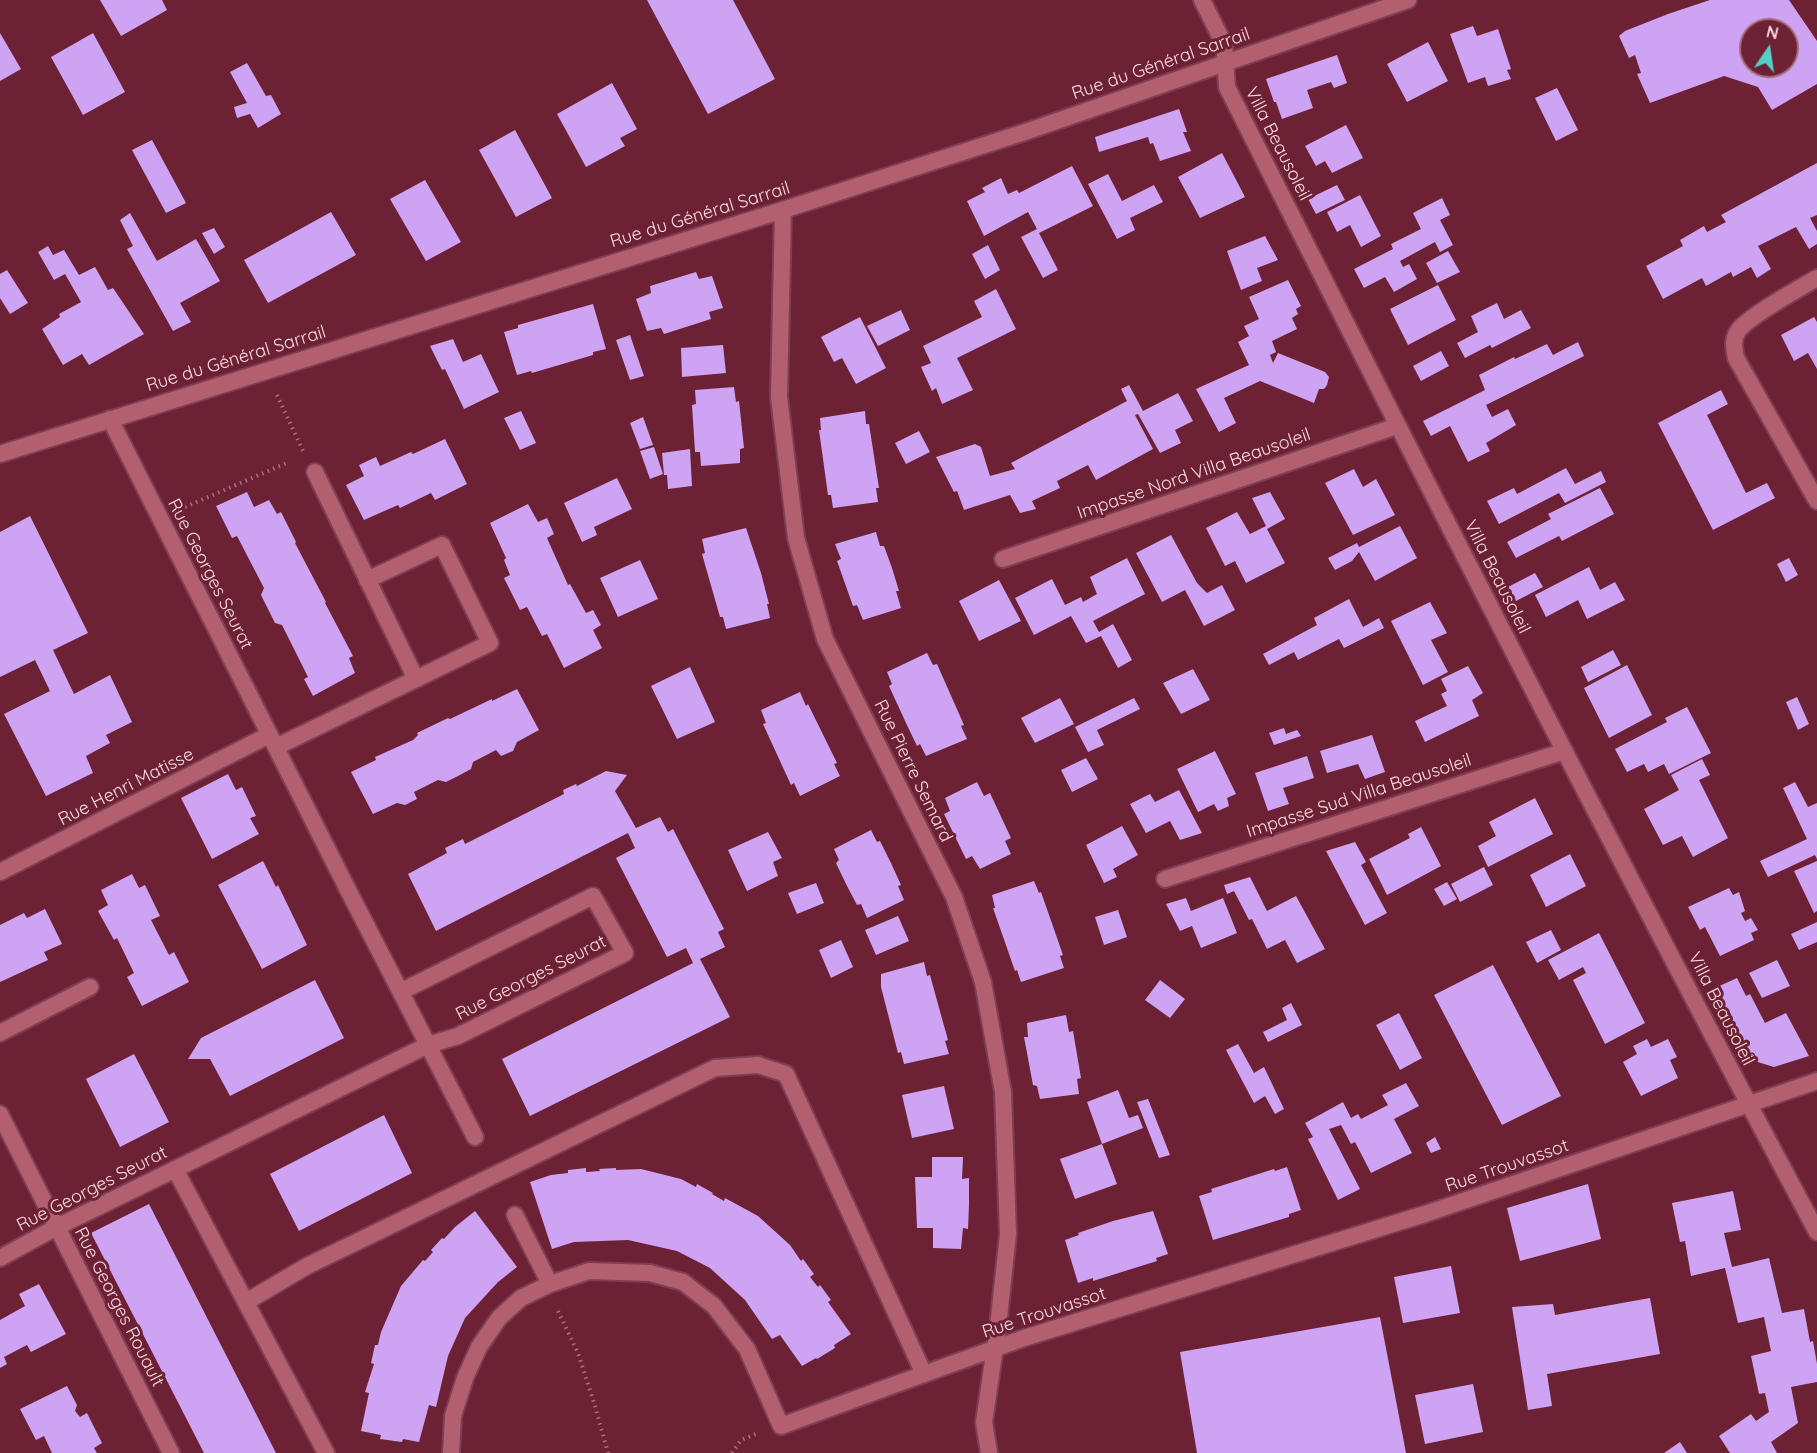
<!DOCTYPE html>
<html>
<head>
<meta charset="utf-8">
<style>
  body { margin:0 }
  #map { position:relative; width:1817px; height:1453px; overflow:hidden; background:#6d2134; font-family:Quicksand,sans-serif }
  canvas { display:block }
  .north { position:absolute; left:1739px; top:18px; width:60px; height:60px; box-sizing:border-box; background:#6d2134; border:2px solid #a56c79; border-radius:50%; rotate:13deg; font-size:16px; font-weight:700; line-height:24px; text-align:center; color:#fadce0 }
  .north::after { content:''; display:block; margin:auto; width:21px; height:27px; background:#55cec5; clip-path:polygon(50% 0,100% 100%,50% 72%,0 100%) }
</style>
</head>
<body>
<div id="map">
<canvas width="1817" height="1453"></canvas>
<div class="north">N</div>
</div>
<script>
const c = document.querySelector('canvas').getContext('2d');
c.lineJoin = 'round';
function fill(path, color) { c.fillStyle = color; c.fill(path, 'evenodd'); }
function stroke(path, color, width, dash) { c.strokeStyle = color; c.lineWidth = width; c.lineCap = dash ? 'butt' : 'round'; c.setLineDash(dash || []); c.stroke(path); }
function label(font, color, halo, rows, align = 'center') {
  c.font = font + ' Quicksand,sans-serif'; c.lineWidth = 6; c.setLineDash([]); c.textBaseline = 'middle'; c.strokeStyle = halo; c.fillStyle = color; for (const [text, x, y, turn = 0] of rows) {
    c.save(); c.translate(x, y); c.rotate((+turn || 0) * Math.PI / 180); c.textAlign = isNaN(turn) ? turn : align; if (halo) c.strokeText(text, 0, 0); c.fillText(text, 0, 0); c.restore();
  }
}
fill(new Path2D(`
  M100 0H162L167 10 121 36Z
  M647 0H733L775 79 708 114Z
  M1710 0H1789L1817 41V84L1772 110 1758 87 1724 76 1650 103 1637 74 1641 73 1635 55 1629 58 1619 36 1625 31 1668 14ZM1751 30H1787V66H1751Z
  M1473 26 1477 36 1498 29 1511 69 1507 70 1511 79 1488 86 1485 77 1468 83 1450 34Z
  M0 33 21 69 0 81Z
  M93 33 125 92 83 115 51 57Z
  M1428 42 1448 81 1407 102 1387 64Z
  M1337 55 1347 83 1334 88 1331 82 1307 90 1313 108 1282 119 1276 102H1274L1266 79Z
  M247 63 266 96 271 95 281 114 258 128 250 114 237 118 234 107 247 103 230 72Z
  M612 83 637 129 620 138 625 146 586 167 557 114Z
  M1557 88 1578 130 1556 141 1535 98Z
  M1179 109 1187 132H1183L1191 151 1160 161 1153 143 1150 144 1148 137 1099 152 1095 137Z
  M1346 125 1363 158 1332 173 1325 161 1316 166 1305 146Z
  M515 130 552 198 516 217 479 150Z
  M152 140 186 203 166 213 132 150Z
  M1222 153 1245 197 1200 218 1178 177Z
  M1817 163V215L1810 218 1817 231V244L1809 249 1796 227 1758 246 1771 269 1757 278 1751 267 1733 277 1731 272 1706 286 1702 278 1663 299 1646 266 1683 246 1680 240 1704 226 1707 232 1726 222 1721 215Z
  M1072 166 1093 206 1039 233 1058 270 1043 278 1021 237 1037 229 1028 212 984 236 967 201 985 192 982 188 1001 178 1008 194 1017 190 1019 193Z
  M1108 174 1122 201 1154 185 1163 202 1130 218 1135 230 1117 239 1088 184Z
  M425 180 461 242 426 261 390 199Z
  M1337 185 1345 200 1316 214 1308 199Z
  M1360 195 1381 236 1361 247 1350 225 1337 232 1327 212Z
  M1442 198 1450 215 1440 220 1453 245 1440 252 1435 242 1400 261 1403 267 1409 264 1417 279 1394 292 1385 277 1364 288 1354 269 1393 249 1391 244 1421 229 1413 213Z
  M331 212 356 255 268 303 244 260Z
  M130 213 157 261 196 239 220 281 180 303 191 322 173 331 127 249 133 246 120 220Z
  M214 228 225 247 214 254 202 233Z
  M1265 236 1278 260 1257 268 1262 281 1241 290 1227 251Z
  M988 245 1000 270 985 279 972 254Z
  M48 246 53 255 64 250 79 275 95 267 108 290 113 288 144 334 89 365 82 354 63 365 42 329 60 317 59 314 81 302 65 274 54 280 38 252Z
  M1448 251 1460 272 1437 283 1426 263Z
  M7 270 28 303 10 314 0 298V274Z
  M696 272 699 279 712 276 723 308 709 312 711 319 664 334 661 328 647 331 636 299 651 293 650 286Z
  M1288 280 1301 306 1296 309 1298 314 1292 318 1297 329 1272 341 1276 352 1270 355 1273 363 1278 353 1325 372 1329 377 1327 385 1324 389H1319L1314 403 1260 381 1224 398 1236 423 1219 432 1196 389 1249 365 1238 342 1249 336 1244 326 1259 319 1249 297Z
  M1438 285 1456 320 1408 345 1390 309Z
  M996 289 1016 329 957 358 973 390 942 404 936 388 932 391 921 367 931 363 923 346 982 317 974 301Z
  M1497 303 1504 319 1521 310 1531 328 1492 348 1490 345 1465 358 1457 343 1478 332 1471 316Z
  M593 304 606 349 593 352V355L532 373 531 371 517 375 504 332 518 328V325Z
  M901 310 910 330 878 346 867 326Z
  M860 317 886 368 856 384 842 358 834 362 821 337Z
  M1814 317 1817 322V369L1808 353 1794 361 1781 335Z
  M630 335 644 376 630 380 616 340Z
  M453 339 463 362 481 354 499 392 464 409 445 369 442 370 430 346Z
  M1578 342 1584 356 1486 405 1492 417 1508 409 1516 425 1486 443 1490 451 1468 462 1450 426 1431 436 1423 421 1485 390 1479 375 1514 357 1515 359 1547 344 1553 355Z
  M723 345 726 373 682 377 681 348Z
  M1441 351 1449 366 1421 381 1413 366Z
  M1129 385 1143 411 1178 393 1193 421 1175 430 1181 443 1160 453 1138 414 1135 415 1153 449 1096 480 1088 465 1057 481 1060 488 1032 501 1036 509 1020 513 1010 495 964 510 957 491 954 492 936 457 975 444 981 447 990 476 1015 469 1011 463 1127 401 1121 389Z
  M734 387 736 402 739 401 744 448 740 449V463L701 466 700 452H695L692 405 696 404 695 390Z
  M1721 390 1728 404 1707 415 1746 493 1767 483 1775 498 1713 530 1658 423Z
  M521 411 536 443 520 450 504 418Z
  M865 411 866 424H869L879 488H876L878 502 833 508 831 495H828L819 430H821L820 418Z
  M643 417 653 445 640 449 630 423Z
  M919 431 930 452 906 464 895 443Z
  M445 439 467 484 435 500 431 493 400 508 398 505 364 520 346 485 364 476 359 465 376 457 380 466 411 452 413 454Z
  M654 447 663 474 650 479 640 451Z
  M690 449 692 486 668 489 667 475H664L662 453Z
  M1566 468 1575 484 1601 471 1606 482 1565 503 1559 493 1499 524 1487 501 1514 488 1517 494Z
  M1354 469 1363 487 1376 479 1395 515 1353 535 1325 483Z
  M617 478 632 509 594 527 597 535 582 542 564 503Z
  M1600 488 1614 514 1562 541 1559 536 1516 558 1507 542 1551 519 1548 514Z
  M247 492 254 507 269 500 277 514 281 512 296 542 295 543 326 602 325 603 353 656 349 658 355 673 313 696 304 679 308 677 282 625 275 623 261 595 264 588 237 536 232 538 216 506Z
  M1270 492 1285 519 1267 529 1285 563 1246 583 1235 561 1225 566 1206 528 1237 512 1250 534 1266 526 1252 498Z
  M528 504 538 522 547 518 554 534 547 538 568 585 570 584 586 613 593 610 601 625 593 630 602 648 564 668 547 634 542 636 527 607 520 610 504 578 510 575 504 560 506 558 490 523Z
  M30 516 88 633 53 650 74 694 110 675 132 722 106 735 110 743 86 756 93 773 46 796 4 714 50 691 35 660 0 677V532Z
  M1400 526 1417 558 1375 581 1359 552 1352 561 1335 570 1328 558 1357 543 1359 547Z
  M746 528 761 573 769 604H767L770 618 726 629 723 617H720L702 554 705 553 702 539Z
  M876 532 880 546H884L892 568 899 591H896L901 608 863 620 857 605 853 606 837 561 841 559 835 544Z
  M1171 535 1197 583 1207 593 1222 585 1235 610 1204 626 1185 590 1162 602 1136 553Z
  M1127 558 1145 594 1093 621 1099 632 1113 624 1132 660 1118 668 1101 636 1086 643 1071 616 1034 635 1015 598 1052 579 1065 605 1081 597 1083 602 1097 594 1090 577Z
  M1789 558 1798 575 1786 582 1777 564Z
  M640 560 658 599 618 617 600 578Z
  M1589 567 1600 590 1615 582 1625 600 1587 619 1578 600 1546 617 1535 595Z
  M1535 573 1543 587 1516 601 1508 587Z
  M999 580 1021 621 979 641 959 601Z
  M1349 599 1363 627 1379 618 1384 628 1344 648 1339 639 1298 660 1294 652 1269 665 1263 654 1317 625 1314 618Z
  M1430 602 1447 633 1431 640 1448 672 1423 685 1391 621Z
  M1613 650 1621 665 1588 682 1581 667Z
  M927 653 933 665 937 664 964 725 961 726 967 739 926 756 920 744 917 746 906 723 889 686 892 684 887 672Z
  M1627 665 1652 715 1609 738 1584 688Z
  M1468 666 1483 693 1472 700 1479 716 1425 742 1415 721 1447 706 1441 694 1447 691 1441 679Z
  M690 667 715 722 677 739 651 686Z
  M1193 669 1210 700 1181 714 1163 683Z
  M517 689 539 730 517 742 513 751 501 756 496 750 473 762 471 769 458 776 446 782 438 780 414 792 417 799 405 805 397 803 373 814 351 772 376 760 375 757 413 740 418 735 417 733 448 718 450 719 492 699V701Z
  M800 692 806 706 808 704 837 763 834 764 840 776 800 796 794 783 791 785 763 724 766 723 761 710Z
  M1797 697 1809 724 1798 730 1786 702Z
  M1060 698 1074 724 1035 743 1021 718Z
  M1134 698 1140 709 1097 730 1104 745 1088 752 1075 727Z
  M1687 707 1711 753 1669 774 1664 764 1648 772 1644 764 1627 772 1615 749 1667 722 1665 718Z
  M1284 728 1286 734 1297 730 1301 736 1274 745 1269 733Z
  M1372 735 1385 772 1365 779 1358 764 1327 773 1320 751Z
  M1215 751 1236 794 1227 798 1229 806 1218 811 1214 804 1198 812 1177 769Z
  M1307 756 1314 778 1283 788 1289 804 1268 811 1255 773Z
  M1086 758 1098 779 1072 792 1061 770Z
  M1702 759 1710 775 1699 780 1728 838 1693 857 1682 836 1663 845 1644 809 1679 790 1671 775Z
  M606 771 627 775 615 791 636 828 660 817 668 832 673 829 724 929 718 932 725 947 700 959 730 1017 530 1116 502 1059 693 963 686 948 667 957 616 858 635 848 628 833 436 931 408 874 447 853 445 848 463 839 465 844 564 794 563 790 576 784 577 786Z
  M228 774 236 790 242 787 256 816 250 818 259 834 212 859 181 798Z
  M977 782 984 796 990 793 1011 838 1005 841 1011 854 980 869 972 856 966 859 944 814 950 811 945 798Z
  M1795 782 1808 807 1817 803V859L1815 855 1768 877 1760 861 1807 839 1783 788Z
  M1179 790 1202 833 1180 840 1170 821 1146 833 1130 804 1150 794 1155 802Z
  M1535 798 1553 834 1488 867 1478 846 1496 836 1489 822Z
  M1122 826 1138 855 1113 869 1117 877 1104 883 1086 845Z
  M1421 827 1441 866 1387 895 1369 859 1410 838 1408 834Z
  M871 830 877 842 880 841 891 863 901 885 898 886 904 900 867 918 861 904 857 905 846 884 836 863 839 860 834 849Z
  M768 832 782 858 773 862 778 876 747 891 728 850Z
  M1355 842 1366 862 1361 865 1387 913 1365 925 1326 851Z
  M1570 854 1586 886 1546 907 1530 875Z
  M263 861 276 887 278 885 307 945 262 969 218 885Z
  M1817 861V911L1814 913 1794 871Z
  M1484 867 1493 885 1460 902 1451 884Z
  M132 874 139 888 145 885 160 916 151 920 169 955 174 952 189 982 142 1006 127 977 134 973 117 938 114 940 98 911 108 905 101 890Z
  M1250 877 1267 911 1296 896 1325 949 1297 963 1285 940 1267 949 1252 919 1249 920 1234 891 1227 894 1224 885Z
  M1034 881 1039 893 1041 892 1063 955 1060 956 1064 968 1021 982 1017 970 1015 971 993 908H995L992 895Z
  M1447 882 1457 899 1444 906 1434 889Z
  M816 883 824 903 797 914 788 893Z
  M1729 888 1733 895 1739 892 1745 911 1741 913 1745 921 1751 918 1758 930 1751 933 1754 940 1720 956 1705 927 1700 930 1688 907Z
  M1186 898 1191 911 1223 898 1237 933 1201 948 1192 926 1180 931 1166 904Z
  M45 909 62 944 44 952 48 960 0 982V925L24 913 27 918Z
  M1118 910 1127 937 1104 945 1095 917Z
  M898 916 909 941 876 955 865 930Z
  M1817 922V942L1799 950 1791 934Z
  M1551 930 1561 950 1537 963 1526 942Z
  M1599 933 1645 1023 1605 1044 1573 980 1586 973 1583 967 1559 980 1548 960Z
  M841 940 853 967 831 978 819 950Z
  M1777 960 1790 986 1762 998 1749 973Z
  M924 962 927 976 930 975 941 1015 948 1040 945 1041 949 1054 904 1064 901 1052 898 1053 881 987V974Z
  M1493 965 1561 1096 1502 1125 1434 995Z
  M1737 978 1746 996 1750 994 1765 1023 1786 1013 1809 1056 1774 1067 1751 1060 1715 988Z
  M315 980 344 1038 230 1096 210 1059H188L201 1038Z
  M1160 980 1185 999 1170 1018 1145 1000Z
  M1291 1003 1302 1025 1268 1042 1263 1032 1287 1020 1282 1008Z
  M1399 1013 1422 1058 1400 1070 1376 1025Z
  M1066 1015 1069 1032 1073 1031 1081 1078 1077 1079 1079 1094 1040 1099 1037 1086 1033 1085 1024 1037H1028L1027 1023Z
  M1647 1039 1651 1047 1668 1039 1677 1057 1670 1060 1678 1078 1641 1096 1623 1062 1637 1054 1633 1046Z
  M1238 1044 1254 1073 1264 1067 1284 1109 1275 1114 1265 1096 1254 1103 1226 1050Z
  M134 1054 169 1122 120 1147 86 1079Z
  M1406 1083 1419 1106 1394 1119 1412 1153 1371 1173 1355 1142 1351 1144 1341 1125 1329 1129 1360 1189 1338 1200 1308 1139 1313 1137 1305 1123 1343 1102 1351 1118 1358 1114 1361 1119 1388 1105 1382 1095Z
  M944 1086 954 1129 912 1138 902 1095Z
  M1118 1090 1129 1118 1138 1115 1143 1128 1102 1144 1117 1184 1075 1199 1060 1159 1102 1144 1087 1102Z
  M1148 1099 1170 1155 1159 1158 1137 1102Z
  M384 1115 412 1173 299 1231 270 1174Z
  M1435 1137 1441 1149 1431 1153 1426 1143Z
  M932 1157H963L962 1179 969 1178V1204L968 1229 963 1228 961 1249 933 1248V1228H917L915 1177H932Z
  M1287 1167 1301 1210 1289 1214V1217L1213 1240 1199 1196 1212 1192 1211 1189 1274 1169 1275 1171Z
  M586 1168V1172L600 1171 599 1169 616 1168V1170L641 1169 681 1179 696 1187 697 1184 713 1193 712 1194 724 1201 725 1198 758 1216 790 1245 801 1261 803 1259 814 1274 810 1277 818 1287 820 1285 831 1300 828 1302 851 1334 834 1345 835 1348 817 1359 816 1358 802 1366 780 1335 772 1339 745 1300 710 1268 677 1251 628 1240 574 1242 552 1249 530 1182 551 1175 568 1173V1170Z
  M1588 1184 1601 1239 1520 1261 1507 1208Z
  M1733 1191 1741 1230 1724 1233 1732 1267 1769 1258 1782 1313 1804 1309 1810 1342 1813 1341 1817 1364V1382L1791 1387 1798 1423 1771 1442 1777 1453H1730L1719 1436 1751 1414 1756 1421 1769 1412 1765 1393 1759 1394 1751 1356 1771 1351 1764 1317 1738 1323 1725 1268 1691 1276 1685 1241 1680 1242 1672 1203Z
  M149 1204 276 1453H204L91 1233Z
  M475 1211 517 1267 498 1282 465 1318 448 1356 436 1407 429 1405 419 1442 403 1439 402 1442 380 1439 381 1435 361 1431 369 1393 365 1392 374 1364 371 1363 375 1345H378L381 1332 401 1286 423 1260 425 1261 433 1252 431 1250 442 1238 444 1239 455 1227Z
  M1153 1211 1168 1254 1156 1258 1157 1261 1093 1281V1278L1078 1283 1065 1240 1079 1235 1078 1233 1113 1221Z
  M1451 1266 1460 1313 1403 1323 1394 1277Z
  M39 1284 66 1334 31 1352 27 1345 4 1357 7 1364 0 1368V1320L25 1306 19 1294Z
  M1650 1298 1660 1354 1547 1374 1552 1406 1528 1410 1512 1307 1553 1304 1555 1315Z
  M1380 1317 1406 1453H1197L1180 1352Z
  M1473 1384 1483 1432 1425 1444 1415 1395Z
  M67 1386 77 1405 75 1411 80 1417 87 1413 102 1443 94 1448 97 1453H52L44 1436 36 1440 20 1409Z
  M1680 1442 1687 1453H1664Z`), '#cfa3f3');
const pedestrian = new Path2D(`
  M402 991 593 896 625 953 458 1036 428 1045 475 1137
  M194 1160 428 1045 347 888
  M515 1215 550 1284
  M246 1302 307 1266 715 1068 758 1065
  M451 1453 453 1416 465 1378 479 1347 499 1318 521 1298 550 1284 589 1271 650 1273 683 1282 714 1306 747 1349 781 1426 924 1374`);
const minor = new Path2D(`
  M1202 0 1224 44 1227 87C1420 471 1614 853 1817 1232
  M783 210 779 397 796 538 825 639 954 897 983 982 1003 1092 1008 1234 998 1327 984 1422 989 1453
  M1817 278C1800 288 1747 317 1738 331 1732 340 1734 348 1736 358L1817 501
  M110 419 347 888
  M315 472 416 679
  M1003 559 1397 426
  M276 747 490 643 442 545 367 580
  M0 872 269 735
  M1165 879 1565 751
  M0 1033 90 987
  M758 1065 786 1074 924 1374 1024 1338 1425 1214 1817 1081
  M0 1114 171 1453
  M175 1169 326 1453
  M0 1258 57 1227 194 1160`);
const tertiary = new Path2D(`
  M0 454 783 210 1025 132 1408 0`);
stroke(pedestrian, '#7e3e53', 20);
stroke(minor, '#7e3e53', 20);
stroke(tertiary, '#7e3e53', 20);
stroke(new Path2D(`
  M277 395 303 451
  M185 507 289 462
  M558 1311 578 1353 595 1406 608 1453
  M732 1453 741 1440 756 1434`), '#a9707d', 4, [1.5, 4.5]);
stroke(pedestrian, '#b25f6f', 16);
stroke(minor, '#b25f6f', 16);
stroke(tertiary, '#b25f6f', 16);
label('18px', '#fadce0', '#6d2134', [
  ["Rue du Général Sarrail",1161,64,-19],
  ["Villa Beausoleil",1278,144,63],
  ["Rue du Général Sarrail",700,215,-17],
  ["Rue du Général Sarrail",236,359,-17],
  ["Impasse Nord Villa Beausoleil",1194,474,-19],
  ["Rue Georges Seurat",210,574,63],
  ["Villa Beausoleil",1497,577,63],
  ["Rue Pierre Semard",913,771,64],
  ["Rue Henri Matisse",126,787,-27],
  ["Impasse Sud Villa Beausoleil",1359,796,-18],
  ["Rue Georges Seurat",531,978,-27],
  ["Villa Beausoleil",1721,1009,63],
  ["Rue Trouvassot",1507,1166,-19],
  ["Rue Georges Seurat",92,1189,-27],
  ["Rue Georges Rouault",119,1307,63],
  ["Rue Trouvassot",1044,1313,-18]
]);
</script>
</body>
</html>
